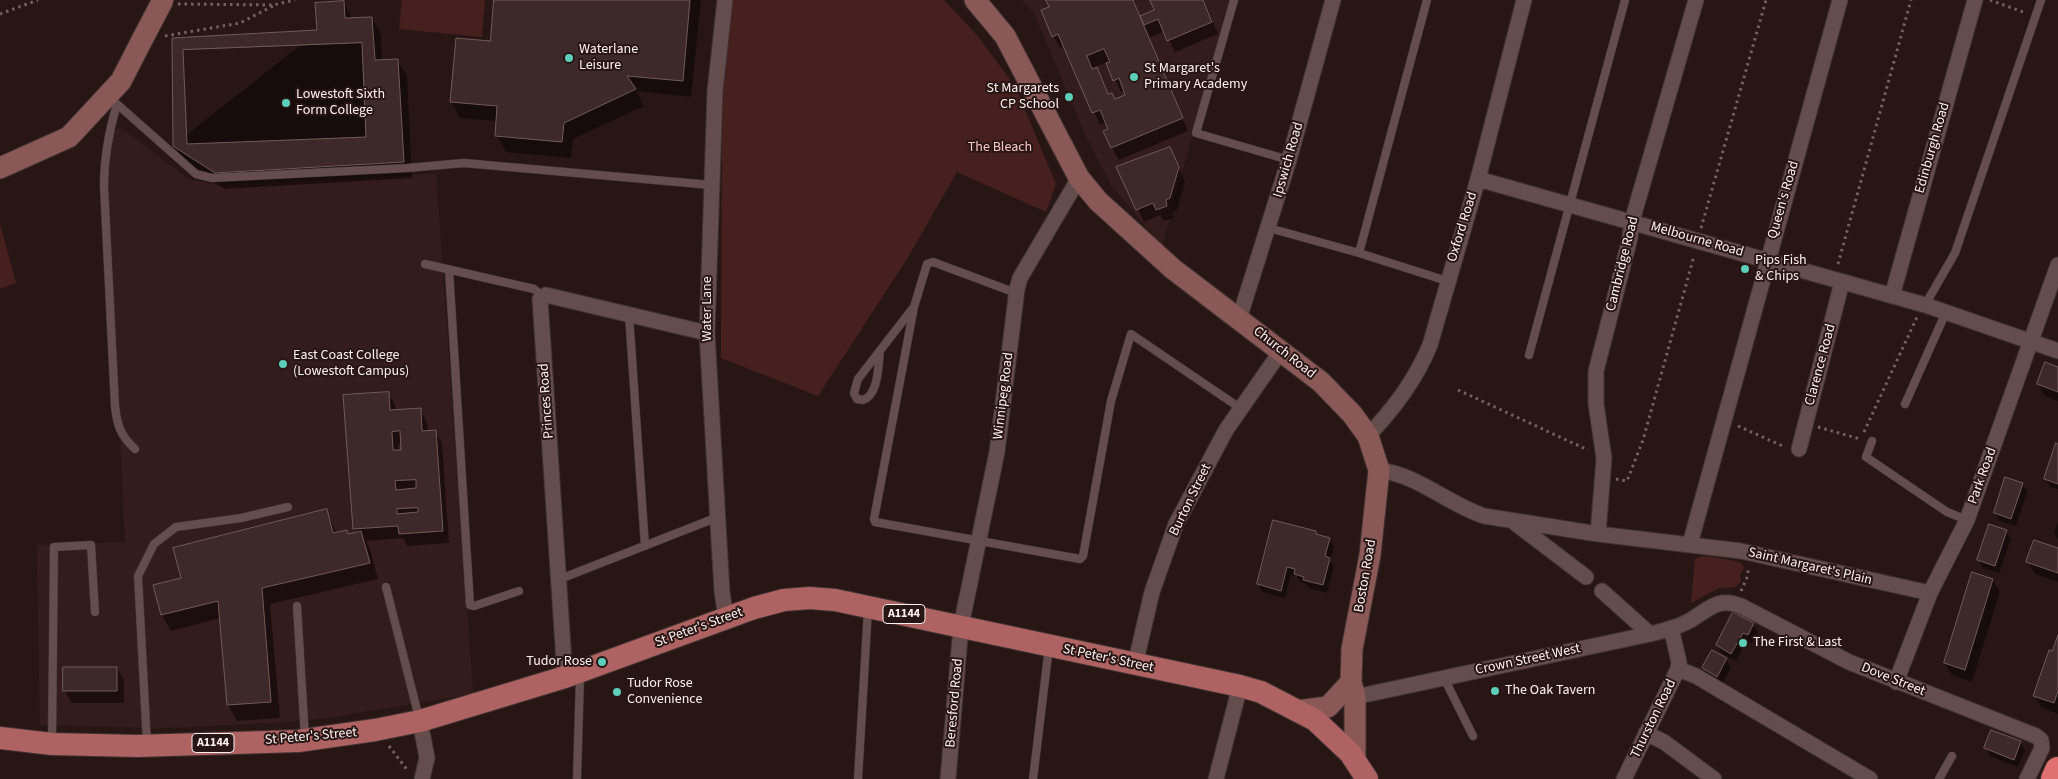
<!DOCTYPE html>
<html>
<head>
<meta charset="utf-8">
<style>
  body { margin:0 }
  canvas { display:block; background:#281615 }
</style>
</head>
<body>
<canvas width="2058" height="779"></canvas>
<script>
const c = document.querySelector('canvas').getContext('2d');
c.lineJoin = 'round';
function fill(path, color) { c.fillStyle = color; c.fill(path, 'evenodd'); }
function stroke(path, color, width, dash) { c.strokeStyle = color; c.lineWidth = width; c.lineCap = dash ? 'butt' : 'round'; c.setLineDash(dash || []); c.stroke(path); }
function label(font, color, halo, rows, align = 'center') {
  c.font = font + ' "Source Sans 3",sans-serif'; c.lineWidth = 4; c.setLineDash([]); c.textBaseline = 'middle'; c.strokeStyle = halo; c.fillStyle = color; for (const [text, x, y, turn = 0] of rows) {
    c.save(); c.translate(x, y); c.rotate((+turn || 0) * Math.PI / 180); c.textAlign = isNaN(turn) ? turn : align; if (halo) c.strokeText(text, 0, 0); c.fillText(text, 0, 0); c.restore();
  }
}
fill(new Path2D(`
  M1022 0H1229L1162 246 1112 186 1088 141 1034 13Z
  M121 128 188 179 218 185 436 174 473 694 327 718 287 722 168 728 40 725 37 545 125 542 107 164 112 130Z`), '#351c1c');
fill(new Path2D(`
  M402 0H485L482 37 399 29Z
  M731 0H944L975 33 1015 86 1056 184 1046 212 957 172 907 259 818 396 721 358 722 140 725 36Z
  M0 224 16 283 0 289Z
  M1702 556C1711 557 1737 560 1742 564L1744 568 1740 575 1741 581 1736 587 1719 588 1691 603 1695 559Z`), '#461f1f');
fill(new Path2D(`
  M495 0H701L691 97 636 91 644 106 573 139 571 158 506 152 497 136V121L460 118 451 101 491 42Z
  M1047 0H1134L1141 17 1156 11 1151 0H1204L1218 34 1175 52 1165 31 1149 38 1188 131 1119 160 1112 148 1106 122 1100 125 1065 46 1060 48 1053 36 1050 7ZM1107 62 1121 92 1125 91 1127 96 1116 101 1109 95 1095 67Z
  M344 3 353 19 372 18 381 34 382 61 397 60 407 76 412 178 225 189 184 162 174 145 318 31Z
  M1169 148 1185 181 1177 210 1172 212 1173 218 1164 221 1160 215 1144 222 1118 168Z
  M2058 369V401L2045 396 2038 384Z
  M388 393 395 405 396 411 420 409 427 422 428 432 435 431 442 443 449 543 407 546 403 538 366 541 370 549 378 579 270 604 280 718 237 721 228 705 221 618 171 631 162 615 155 586 182 578 326 510 337 534 347 532 349 535 357 534 354 529 345 396ZM402 443 403 451H398V444Z
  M2058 445V489L2050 487 2045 479Z
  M2022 484 2027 492 2016 526 1999 521 1995 513Z
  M1274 521 1316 532 1318 537 1329 539 1334 547 1330 561 1334 567 1327 593 1309 588 1306 584 1300 582 1297 576 1291 575 1285 598 1263 592 1258 584Z
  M2058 522V539L2054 533Z
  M2006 531 2011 539 1999 573 1983 568 1979 560Z
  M2058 549V582L2035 574 2028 561Z
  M1993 580 2000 592 1972 682 1952 675 1945 663Z
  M1753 624 1758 632 1752 643 1747 640 1736 661 1722 653 1717 645Z
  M2058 636V714L2042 708 2035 696Z
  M1726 659 1731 667 1722 684 1708 676 1703 668Z
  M117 668 124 680V703H72L65 691Z
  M2020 742 2025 750 2018 767 1990 756 1986 748Z`), '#0007');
const building = new Path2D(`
  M494 0H690L683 81 627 76 636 89 564 123 562 142 495 136 497 106 450 102 456 38 490 41Z
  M1046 0H1133L1183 118 1111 148 1103 131 1108 129 1100 110 1092 113 1058 34 1052 37 1041 10 1049 7ZM1104 49 1110 62 1106 63 1113 81 1119 78 1125 95 1115 99 1112 93 1108 94 1097 67 1092 69 1087 56Z
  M1150 0H1203L1212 22 1167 41 1158 19 1144 25 1140 16 1154 10Z
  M344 1 345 18 372 17 375 60 398 59 404 162 215 173 173 146 172 38 317 30 315 3Z
  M362 43 366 137 187 144 183 50Z
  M1170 147 1179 167 1170 198 1166 200 1167 206 1156 210 1153 203 1136 210 1116 167Z
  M2045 362 2058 367V392L2037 384Z
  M389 392 390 410 421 408 422 431 436 430 443 531 399 534 398 526 353 529 343 395ZM400 431 401 450H393L392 432ZM416 480V488L396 490 395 481ZM418 508V512L397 514V509Z
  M2056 443 2058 444V484L2044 479Z
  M2005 477 2023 483 2011 519 1994 513Z
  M327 509 333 533 347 530 348 534 361 531 370 563 262 588 271 702 227 705 218 601 161 615 153 585 181 578 173 548Z
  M1273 520 1316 531V534L1330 538 1325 556 1330 558 1323 585 1303 580 1304 577 1294 574 1295 569 1287 567 1281 591 1257 584Z
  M1989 524 2007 530 1995 566 1977 560Z
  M2034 540 2058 548V573L2026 562Z
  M1972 572 1993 579 1965 670 1944 663Z
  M1733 612 1754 623 1748 635 1743 633 1731 654 1716 645Z
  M2058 635V691L2054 703 2033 696 2049 650 2052 651Z
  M1712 650 1727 658 1717 677 1702 668Z
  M63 667H117V691H63Z
  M1991 730 2021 741 2014 760 1984 748Z`);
fill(building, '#3d2928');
stroke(building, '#705a58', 1);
const lane = new Path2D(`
  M1234 0 1196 133 1289 160
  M109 97 196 174 212 178 407 168 464 163 711 185
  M117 104C109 131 104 157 104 186L115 406C117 425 120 435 135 449
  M1269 228 1359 253 1427 0
  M1359 253 1447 281
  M425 264 534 289 542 296
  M449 270 470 605 474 606 519 591
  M1016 293 933 262 927 264 914 307 874 519 875 522 1080 559 1083 556 1111 401 1131 334 1240 408
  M1925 305 1955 253 2041 0
  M629 315 645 546
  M880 351C878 365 879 395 863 400L857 399 854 393 858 379 913 308
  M1529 355 1625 0
  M1905 404 1946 312
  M1872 441 1866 457 1947 512 1967 520
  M560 579 718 517
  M386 587 419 718
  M297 606 305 738
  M1444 678 1473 736
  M52 742 54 547 91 545 95 612
  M147 744 138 576 154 544 176 527 241 518 288 507
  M577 779 580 676
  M858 779 868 609
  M1033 779 1049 647
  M1939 779 1952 756`);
const street = new Path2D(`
  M725 0 715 91 707 333 722 592 726 618
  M1478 179 1925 305 2058 351
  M1892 296 1975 0
  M1239 319 1289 160 1333 0
  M1368 436C1394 408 1415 381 1430 345L1478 179 1524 0
  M1799 449 1842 282
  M1379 470C1418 475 1448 504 1484 516L1598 534 1741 551 1930 593
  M1515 523 1586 577
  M1598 534 1604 458 1596 404V371L1630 238 1632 221 1696 0
  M1690 544 1840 0
  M1602 591 1650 634
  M1135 665 1152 592 1176 524 1226 430 1281 351
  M1678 669 1696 676 1870 779
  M565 677 540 299 546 295 707 333
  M1896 682 1930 593 1967 520 2058 265
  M1346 693 1355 697 1650 634C1662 631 1676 628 1687 622 1708 611 1716 596 1741 606L1849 662 2036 736 2041 740 2042 748 2027 779
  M420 721 427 758 422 779
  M1646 733 1664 742 1714 779
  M948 779 961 626 997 452 1017 289 1020 278 1079 178
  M1216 779 1240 686
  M1624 779 1678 669 1679 662 1671 628`);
const secondary = new Path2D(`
  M975 0 1005 36 1079 178 1098 201 1173 269 1321 382 1352 414 1368 436 1379 470 1370 555 1352 649 1351 682 1355 697V759
  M0 168 69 137 121 81 142 40
  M1297 711 1328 707 1351 682`);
const primary = new Path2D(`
  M0 738 52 744 137 746 298 741 375 730 420 721 565 677 754 608 784 600 810 598 835 600 1240 686 1261 692 1315 720 1350 753 1367 779`);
const highway = new Path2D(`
  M2054 779 2058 770`);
stroke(lane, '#403232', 9);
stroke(street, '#403232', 17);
stroke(secondary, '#403232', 23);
stroke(primary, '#403232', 24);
stroke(highway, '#403232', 28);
stroke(new Path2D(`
  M1990 0 2026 13
  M178 4 273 5 295 0
  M0 14 38 0
  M165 36 240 23 273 6
  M1701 228 1766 0
  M1838 264 1911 0
  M1458 390 1588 450
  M1738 426 1785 447
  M1818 427 1860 439
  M1864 432 1917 317
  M1616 479 1627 481 1643 440 1694 256
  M1741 591 1748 575V567
  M389 746 408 771`), '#736261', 3, [2.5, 4]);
stroke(lane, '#644d4c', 8);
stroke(street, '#644d4c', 15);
stroke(secondary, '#895857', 21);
stroke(primary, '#ae6362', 22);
stroke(highway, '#e07170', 26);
const secondaryBridge = new Path2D(`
  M142 40 163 0`);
stroke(secondaryBridge, '#403232', 23, []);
stroke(secondaryBridge, '#895857', 21);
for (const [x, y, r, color] of [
  [569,58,5,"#5cceba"],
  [1134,77,5,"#5cceba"],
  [1069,97,5,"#5cceba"],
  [286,103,5,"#5cceba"],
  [1745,269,5,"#5cceba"],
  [283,364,5,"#5cceba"],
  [1743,643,5,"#5cceba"],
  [602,662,5,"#5cceba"],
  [1495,691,5,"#5cceba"],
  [617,692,5,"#5cceba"]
]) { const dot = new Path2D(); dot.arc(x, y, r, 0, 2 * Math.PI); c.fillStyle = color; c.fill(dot); stroke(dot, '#281615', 2); }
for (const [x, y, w] of [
  [904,614,42],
  [213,743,42]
]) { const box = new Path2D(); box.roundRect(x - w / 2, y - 9.5, w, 19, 4); c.fillStyle = '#281615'; c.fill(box); stroke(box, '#fef0ef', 1); }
label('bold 12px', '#fef0ef', null, [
  ["A1144",904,614],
  ["A1144",213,743]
]);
label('14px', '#fef0ef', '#281615', [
  ["Waterlane",579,50],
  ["Leisure",579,66],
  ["St Margaret's",1144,69],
  ["Primary Academy",1144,85],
  ["St Margarets",1059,89,"right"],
  ["CP School",1059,105,"right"],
  ["Lowestoft Sixth",296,95],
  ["Form College",296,111],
  ["Pips Fish",1755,261],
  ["& Chips",1755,277],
  ["East Coast College",293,356],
  ["(Lowestoft Campus)",293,372],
  ["The First & Last",1753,643],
  ["Tudor Rose",592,662,"right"],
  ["Tudor Rose",627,684],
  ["Convenience",627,700],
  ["The Oak Tavern",1505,691]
], 'left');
label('14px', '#f8c7c5', '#281615', [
  ["The Bleach",1000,148]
]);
label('14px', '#fef0ef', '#281615', [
  ["Edinburgh Road",1933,148,-74],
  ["Ipswich Road",1289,160,-74],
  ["Queen's Road",1784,200,-74],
  ["Oxford Road",1463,227,-73],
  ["Melbourne Road",1697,240,16],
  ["Cambridge Road",1623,264,-76],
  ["Water Lane",708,309,-90],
  ["Church Road",1284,353,38],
  ["Clarence Road",1821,365,-75],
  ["Winnipeg Road",1004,396,-83],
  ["Princes Road",547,401,-94],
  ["Park Road",1983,476,-70],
  ["Burton Street",1191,500,-64],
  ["Saint Margaret's Plain",1810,567,13],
  ["Boston Road",1366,576,-80],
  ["St Peter's Street",699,628,-20],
  ["St Peter's Street",1108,659,12],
  ["Crown Street West",1528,660,-12],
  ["Dove Street",1893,680,22],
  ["Beresford Road",955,703,-85],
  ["Thurston Road",1654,719,-64],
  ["St Peter's Street",311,737,-5]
]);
</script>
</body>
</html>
